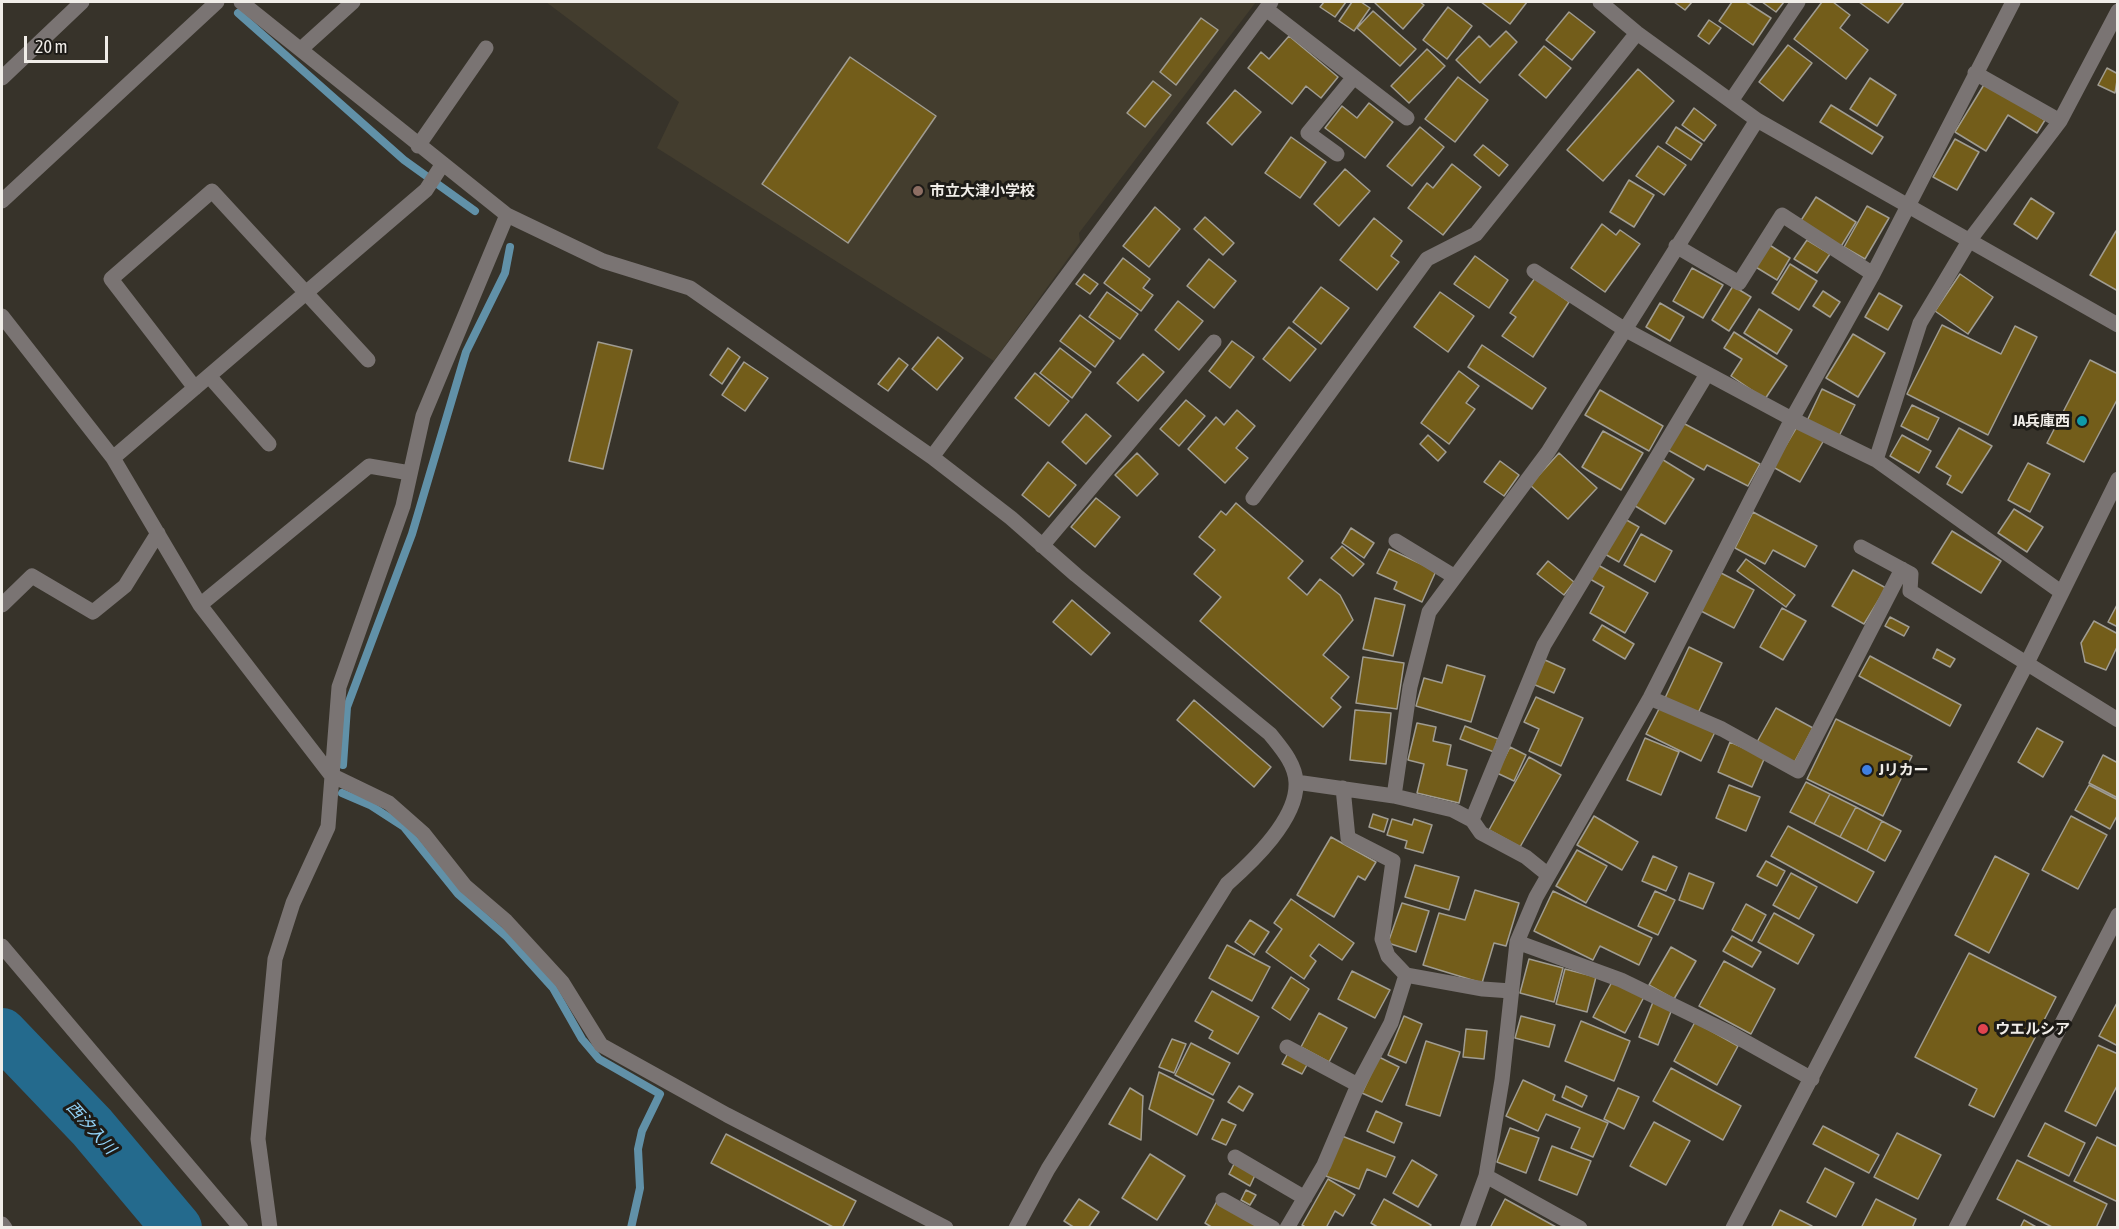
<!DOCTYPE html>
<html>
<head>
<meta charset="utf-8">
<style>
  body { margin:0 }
  #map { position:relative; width:2119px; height:1229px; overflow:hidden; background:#37332a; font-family:"Asap Condensed",sans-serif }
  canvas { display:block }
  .frame { position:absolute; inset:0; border:3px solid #f0ede8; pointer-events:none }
  .scale { position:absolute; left:24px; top:36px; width:84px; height:27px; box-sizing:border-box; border:3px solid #f0ede8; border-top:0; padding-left:8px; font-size:18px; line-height:21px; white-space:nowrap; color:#f0ede8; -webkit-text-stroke:4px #1d1b17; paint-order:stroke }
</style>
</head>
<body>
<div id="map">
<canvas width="2119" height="1229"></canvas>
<div class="frame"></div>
<div class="scale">20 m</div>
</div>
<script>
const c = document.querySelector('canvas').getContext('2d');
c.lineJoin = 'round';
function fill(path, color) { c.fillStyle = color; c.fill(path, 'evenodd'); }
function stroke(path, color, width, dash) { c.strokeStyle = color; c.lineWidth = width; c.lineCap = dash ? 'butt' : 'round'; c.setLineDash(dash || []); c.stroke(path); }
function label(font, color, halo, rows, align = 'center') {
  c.font = font + ' "Asap Condensed","Noto Sans JP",sans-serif'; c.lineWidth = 6; c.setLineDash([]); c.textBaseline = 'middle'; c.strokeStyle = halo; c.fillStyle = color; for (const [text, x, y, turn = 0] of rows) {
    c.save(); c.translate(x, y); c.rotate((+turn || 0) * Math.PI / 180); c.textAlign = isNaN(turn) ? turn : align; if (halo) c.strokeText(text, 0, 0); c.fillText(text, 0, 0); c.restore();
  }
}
fill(new Path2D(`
  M546 2H1256L1079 233 1080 242 994 361 657 148 679 102Z`), '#433d2e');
stroke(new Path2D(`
  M238 13 404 160 475 211
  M343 765 347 707 412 534 466 352 505 273 510 247
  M342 793 370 805 404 827 458 894 507 937 553 988 582 1039 599 1059 660 1094 642 1131 638 1149 640 1188 631 1228`), '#6191a8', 8);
stroke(new Path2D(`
  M2 1033 92 1127 177 1228`), '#246a8d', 50);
const building = new Path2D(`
  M1324 2H1346L1335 17 1320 7Z
  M1352 2H1361L1370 8 1354 31 1339 21Z
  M1376 2H1420L1424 5 1403 29 1375 3Z
  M1481 2H1527L1510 24Z
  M1674 2H1692L1685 10Z
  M1732 2H1746L1771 18 1753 45 1719 21Z
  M1762 2H1784L1776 12Z
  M1822 2H1833L1850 15 1840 28 1868 50 1846 79 1794 39Z
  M1859 2H1904L1888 23Z
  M1448 7 1472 26 1447 59 1423 40Z
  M1373 11 1416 49 1400 66 1357 28Z
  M1569 12 1595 32 1572 60 1546 40Z
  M1201 18 1218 30 1176 85 1160 72Z
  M1709 20 1721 28 1709 44 1698 36Z
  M1506 31 1517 42 1480 83 1456 60 1479 36 1490 47Z
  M1289 36 1338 77 1321 98 1306 86 1292 104 1248 68 1261 52 1269 59Z
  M1788 45 1812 63 1783 101 1759 82Z
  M1544 46 1571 68 1546 98 1519 75Z
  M1427 49 1445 66 1409 103 1391 86Z
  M850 57 936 116 848 243 762 184Z
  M2107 68 2118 74 2115 93 2098 85Z
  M1638 69 1674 101 1603 181 1567 150Z
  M1458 77 1488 100 1455 142 1425 119Z
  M1870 78 1896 95 1877 126 1850 109Z
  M1153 81 1171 95 1145 127 1127 113Z
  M1985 83 2045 120 2037 133 2008 115 1986 151 1955 132Z
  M1235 90 1261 112 1232 145 1207 123Z
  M1369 103 1393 122 1365 158 1325 128 1342 106 1357 118Z
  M1831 105 1883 137 1872 154 1820 122Z
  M1694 108 1716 125 1704 141 1682 125Z
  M1420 127 1444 147 1412 186 1387 166Z
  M1676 127 1702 144 1691 160 1666 143Z
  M1291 137 1326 162 1300 198 1265 173Z
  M1955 139 1979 152 1957 190 1933 177Z
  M1483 145 1508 165 1499 176 1474 155Z
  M1658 146 1686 165 1664 195 1636 176Z
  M1452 164 1481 187 1443 235 1408 208 1427 183 1433 188Z
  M1345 169 1370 191 1339 226 1314 204Z
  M1629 180 1654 195 1634 227 1610 212Z
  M1816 197 1856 222 1840 248 1800 222Z
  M2031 198 2054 213 2037 239 2014 224Z
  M1867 206 1889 218 1865 259 1844 247Z
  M1155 207 1180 229 1149 267 1123 246Z
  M1205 217 1234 243 1223 255 1194 229Z
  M1374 218 1402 241 1391 256 1399 262 1377 290 1340 260Z
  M1602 224 1616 235 1620 230 1640 244 1605 292 1571 268Z
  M2116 231 2118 232V291L2090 275Z
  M1807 240 1830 254 1817 273 1794 259Z
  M1768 244 1790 258 1777 280 1754 266Z
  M1475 256 1508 280 1489 308 1454 284Z
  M1123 258 1150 279 1143 288 1153 295 1141 311 1104 283Z
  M1209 259 1236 281 1214 308 1187 286Z
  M1790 264 1817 281 1799 310 1772 293Z
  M1692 268 1723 285 1703 318 1673 301Z
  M1084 274 1098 284 1090 294 1076 284Z
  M1960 274 1993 297 1968 334 1935 311Z
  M1535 278 1569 302 1533 357 1502 336 1516 317 1510 313Z
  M1733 286 1751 297 1729 331 1712 320Z
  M1321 287 1349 308 1321 344 1293 322Z
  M1823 291 1840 302 1830 317 1813 306Z
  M1107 292 1138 314 1120 339 1089 317Z
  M1440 292 1474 316 1448 352 1414 327Z
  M1879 293 1902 306 1888 330 1865 317Z
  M1178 301 1203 321 1179 350 1155 330Z
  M1660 303 1684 317 1670 341 1646 327Z
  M1759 309 1792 330 1777 354 1744 333Z
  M1080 315 1114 341 1095 367 1060 341Z
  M1942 325 2001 354 2015 326 2037 337 1988 435 1907 394Z
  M1289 327 1316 349 1290 381 1263 359Z
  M1734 332 1787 366 1765 399 1731 376 1742 359 1724 348Z
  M1853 334 1885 353 1858 397 1826 378Z
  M938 337 963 358 937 390 912 369Z
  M1232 341 1254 357 1230 388 1209 371Z
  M598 342 632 350 603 469 569 461Z
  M1482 345 1546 388 1532 409 1468 367Z
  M728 348 740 357 722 384 710 375Z
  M1060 348 1091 372 1072 398 1040 373Z
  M1143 354 1164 372 1138 401 1117 383Z
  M899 358 908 365 888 391 878 384Z
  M2090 360 2118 374V398L2084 462 2047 443Z
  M744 362 768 378 745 411 722 395Z
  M1459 371 1479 386 1466 403 1475 409 1449 444 1421 423Z
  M1035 373 1069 401 1049 426 1015 398Z
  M1822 389 1855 405 1838 438 1806 423Z
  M1600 390 1663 426 1649 451 1585 415Z
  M1186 400 1205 416 1179 446 1160 429Z
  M1912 405 1939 418 1928 440 1901 426Z
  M1237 410 1255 426 1236 448 1248 458 1225 483 1188 449 1216 417 1224 425Z
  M1086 414 1111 436 1086 464 1062 442Z
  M1683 423 1760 464 1748 486 1707 465 1704 470 1668 450Z
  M1798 425 1824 440 1800 482 1773 467Z
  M1959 428 1992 446 1962 493 1947 484 1951 476 1936 467Z
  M1603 431 1643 453 1621 490 1582 467Z
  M1428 435 1446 452 1438 461 1420 444Z
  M1902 435 1931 451 1919 473 1890 456Z
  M1137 453 1158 474 1137 496 1115 475Z
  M1559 453 1597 488 1568 519 1530 485Z
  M1660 458 1694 479 1665 524 1632 504Z
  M1500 461 1519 475 1504 496 1484 482Z
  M1048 462 1076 485 1049 517 1022 495Z
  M2028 463 2050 474 2030 512 2008 500Z
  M1096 498 1120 517 1095 547 1071 527Z
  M1236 503 1303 561 1288 578 1307 595 1320 579 1340 595 1353 620 1323 655 1349 677 1331 698 1341 707 1323 727 1200 621 1221 597 1194 574 1215 550 1199 537 1221 511 1226 515Z
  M2014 509 2043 527 2027 552 1998 533Z
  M1753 512 1817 546 1805 567 1773 550 1765 564 1735 548Z
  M1623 518 1639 527 1619 562 1603 553Z
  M1351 528 1374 543 1364 558 1342 543Z
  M1952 531 2001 561 1981 593 1932 563Z
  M1641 534 1672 551 1655 582 1624 565Z
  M1342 546 1364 564 1353 576 1331 558Z
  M1389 549 1436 571 1422 602 1394 589 1397 582 1377 573Z
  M1746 559 1795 595 1786 607 1737 571Z
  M1548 561 1574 582 1564 595 1537 574Z
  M1598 565 1648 593 1625 633 1590 613 1604 587 1590 579Z
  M1853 570 1886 588 1864 624 1832 606Z
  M1721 573 1754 590 1734 628 1701 611Z
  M1375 598 1405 605 1393 656 1363 649Z
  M1072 600 1110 633 1091 655 1053 622Z
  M2118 603V627L2108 622Z
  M1782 608 1806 621 1783 660 1760 647Z
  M1890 617 1909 627 1904 636 1885 626Z
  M2094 621 2118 634V645L2106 670 2085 662 2081 643Z
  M1602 625 1634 644 1625 659 1593 640Z
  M1689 647 1722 663 1698 713 1665 698Z
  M1937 649 1955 659 1950 667 1933 658Z
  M1870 656 1961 705 1950 726 1859 676Z
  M1363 657 1404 663 1397 709 1356 703Z
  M1545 660 1565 669 1554 693 1533 684Z
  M1447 665 1485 676 1471 722 1416 706 1424 678 1442 683Z
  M1536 697 1583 718 1561 766 1529 751 1539 729 1524 722Z
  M1194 700 1271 767 1254 787 1177 720Z
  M1661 705 1715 732 1701 761 1646 734Z
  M1776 708 1813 728 1794 763 1757 742Z
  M1355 710 1391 713 1386 764 1350 760Z
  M1836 719 1912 756 1883 816 1807 779Z
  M1417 723 1436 727 1433 741 1451 745 1447 765 1467 770 1459 803 1417 793 1424 764 1408 760Z
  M1465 726 1498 739 1494 752 1460 739Z
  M2037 728 2063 742 2043 777 2018 762Z
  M1645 738 1679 752 1661 795 1627 780Z
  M1730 742 1765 757 1752 787 1718 772Z
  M1510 747 1526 755 1514 781 1497 773Z
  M2103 755 2118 763V798L2089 783Z
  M1529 757 1561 775 1520 847 1489 830Z
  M1806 782 1830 794 1814 824 1790 812Z
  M1729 785 1760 797 1746 831 1716 818Z
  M2089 785 2118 800V814L2110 829 2075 810Z
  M1830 794 1856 807 1840 837 1814 824Z
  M1856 807 1882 821 1867 851 1840 837Z
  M1373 814 1388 819 1384 832 1369 827Z
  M1594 816 1638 842 1622 870 1577 845Z
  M2071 816 2107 835 2078 889 2042 870Z
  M1392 819 1412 825 1414 819 1432 825 1423 853 1405 848 1407 841 1387 835Z
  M1882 821 1901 831 1885 861 1867 851Z
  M1788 826 1874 872 1857 903 1771 856Z
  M1331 837 1376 862 1365 880 1358 876 1334 917 1297 895Z
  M1577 850 1607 866 1586 903 1556 886Z
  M1653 856 1677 867 1666 891 1642 881Z
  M1995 856 2029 874 1989 953 1955 935Z
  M1766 861 1785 871 1777 886 1757 876Z
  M1415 865 1459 877 1449 910 1405 897Z
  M1689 873 1714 883 1703 909 1679 900Z
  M1791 873 1817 887 1799 919 1773 905Z
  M1475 890 1519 903 1506 946 1494 943 1482 983 1423 965 1439 913 1465 920Z
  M1553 891 1652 938 1639 965 1600 946 1593 960 1534 931Z
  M1655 891 1675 900 1658 935 1638 926Z
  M1291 899 1354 943 1342 960 1319 944 1310 956 1316 961 1304 979 1266 952 1282 929 1274 923Z
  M1402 903 1429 911 1416 952 1388 943Z
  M1746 904 1766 915 1752 941 1732 930Z
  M1774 913 1814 935 1798 964 1758 942Z
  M1250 920 1269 932 1254 955 1235 942Z
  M1732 936 1761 952 1752 967 1723 951Z
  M1227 945 1270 967 1252 1001 1209 978Z
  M1671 947 1696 961 1674 999 1649 985Z
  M1969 953 2056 997 1994 1117 1969 1105 1977 1089 1915 1057Z
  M1529 959 1563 968 1554 1002 1520 993Z
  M1724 961 1775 989 1751 1034 1699 1006Z
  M1565 969 1596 977 1587 1012 1556 1004Z
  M1352 971 1390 990 1375 1018 1338 999Z
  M1291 977 1309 989 1290 1020 1272 1008Z
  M1613 980 1644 997 1625 1033 1593 1017Z
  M1212 991 1259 1017 1238 1054 1209 1038 1213 1031 1195 1021Z
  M2118 1001V1046L2099 1036Z
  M1653 1002 1672 1009 1658 1045 1639 1037Z
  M1319 1013 1347 1028 1329 1062 1301 1047Z
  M1404 1016 1422 1024 1406 1063 1388 1055Z
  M1521 1016 1555 1025 1549 1047 1515 1038Z
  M1581 1021 1630 1041 1614 1081 1565 1061Z
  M1695 1022 1738 1046 1717 1085 1674 1061Z
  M1466 1029 1487 1031 1484 1059 1463 1057Z
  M1172 1039 1186 1044 1174 1073 1159 1067Z
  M1426 1041 1460 1052 1440 1116 1406 1105Z
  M1191 1043 1230 1063 1213 1095 1175 1075Z
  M2098 1045 2118 1054V1084L2096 1126 2065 1111Z
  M1288 1053 1308 1063 1302 1074 1282 1064Z
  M1379 1057 1399 1067 1382 1102 1362 1093Z
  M1671 1068 1741 1106 1723 1140 1653 1101Z
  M1159 1072 1214 1100 1197 1135 1149 1109Z
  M1523 1080 1555 1095 1553 1100 1608 1123 1593 1157 1571 1148 1580 1128 1546 1114 1538 1131 1506 1116Z
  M1239 1086 1253 1094 1243 1111 1228 1102Z
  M1566 1086 1587 1096 1582 1107 1562 1097Z
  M1130 1088 1143 1096 1141 1140 1109 1124Z
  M1618 1088 1639 1097 1624 1129 1604 1119Z
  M1376 1111 1402 1123 1394 1143 1367 1131Z
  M1222 1119 1236 1125 1226 1145 1212 1139Z
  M1654 1122 1690 1141 1666 1185 1630 1166Z
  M2045 1123 2085 1143 2069 1176 2028 1156Z
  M1823 1126 1879 1155 1869 1173 1813 1144Z
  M1510 1128 1539 1138 1526 1173 1497 1162Z
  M1897 1133 1941 1155 1918 1199 1874 1177Z
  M726 1134 856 1201 842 1228H835L711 1163Z
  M1342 1136 1395 1157 1386 1177 1367 1169 1359 1189 1326 1176Z
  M2097 1137 2118 1147V1202L2074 1181Z
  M1552 1146 1591 1161 1577 1195 1539 1180Z
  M1150 1154 1185 1176 1157 1220 1122 1198Z
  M1412 1160 1437 1175 1418 1207 1393 1193Z
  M2017 1160 2107 1204 2096 1228H2054L1997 1199Z
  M1235 1162 1256 1173 1250 1186 1229 1174Z
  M1825 1168 1854 1183 1836 1217 1807 1202Z
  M1328 1179 1355 1195 1343 1216 1335 1211 1326 1228H1307L1302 1225Z
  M1246 1190 1256 1195 1250 1205 1241 1200Z
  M1079 1199 1099 1212 1088 1228H1075L1064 1221Z
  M1384 1199 1431 1225 1429 1228H1379L1371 1223Z
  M1505 1199 1558 1228H1490Z
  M1876 1199 1916 1219 1912 1228H1861Z
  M1217 1201 1263 1228H1213L1205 1223Z
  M1780 1210 1812 1226 1811 1228H1771Z
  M2024 1220 2038 1228H2020Z`);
fill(building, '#735d1a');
stroke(building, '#a09c91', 1.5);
stroke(new Path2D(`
  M241 2 507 215 603 261 690 288 932 457 1011 518 1076 575 1270 734C1281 748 1295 763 1296 782 1298 819 1252 862 1227 884L1048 1169 1016 1228
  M1600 2 1637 33 1757 120 2118 325
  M1266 9 1407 118
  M301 49 353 2
  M1975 73 2060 121
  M2 78 82 2
  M1731 101 1798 2
  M418 146 486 48
  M1337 154 1308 133 1354 77
  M2 201 217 2
  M1676 246 1739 283 1782 215 1873 274
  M1534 271 1624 329 1792 419 1876 460
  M2 316 113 458 200 605 331 775 389 803 423 833 465 886 506 921 562 982 601 1045 727 1115 946 1228
  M209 376 269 444
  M195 388 111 279 212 191 368 360
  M932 457 1271 2
  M113 458 426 190 442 165
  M1253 498 1427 259 1476 234 1637 33
  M1396 541 1455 577
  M1042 546 1214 342
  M1861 547 1911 574 1910 591 2118 720
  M2061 592 1876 460 1920 323 1969 241 2060 121 2118 11
  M2 605 32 576 93 612 125 586 158 533
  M200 605 369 466 410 473
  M1650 698 1722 729 1798 771 1902 569
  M1296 782 1394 796 1453 810 1472 820 1481 833 1526 857 1547 874
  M1394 796 1410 687 1429 612 1548 452 1757 120
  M1472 820 1544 645 1707 374
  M1517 942 1621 980 1730 1033 1812 1079
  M2 946 241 1228
  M1406 975 1483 989 1511 991
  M1287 1047 1358 1085
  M1235 1157 1305 1198
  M1486 1176 1580 1228
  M1223 1200 1273 1228
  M2 1224 5 1228
  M270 1228 258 1139 275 959 293 903 328 827 339 687 403 506 423 416 507 215
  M1287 1228 1324 1165 1358 1085 1391 1023 1406 975 1388 956 1382 939 1393 861 1348 838 1343 788
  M1467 1228 1486 1176 1502 1080 1517 942 1536 897 1650 698 1792 419 1873 274 2013 2
  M1733 1228 2027 663 2118 479
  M1956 1228 2118 915`), '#7a7473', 15);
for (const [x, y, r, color] of [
  [918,191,6,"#8d6e63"],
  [2082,421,6,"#0f9aa8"],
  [1867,770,6,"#3f7fe0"],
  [1983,1029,6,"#e0444e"]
]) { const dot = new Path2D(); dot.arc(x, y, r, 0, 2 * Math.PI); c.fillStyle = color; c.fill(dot); stroke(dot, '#1d1b17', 2); }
label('bold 15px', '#f0ede8', '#1d1b17', [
  ["市立大津小学校",930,191],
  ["JA兵庫西",2070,421,"right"],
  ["Jリカー",1879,770],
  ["ウエルシア",1995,1029]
], 'left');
label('italic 16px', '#92d3f8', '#1d1b17', [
  ["西汐入川",91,1128,48]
]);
</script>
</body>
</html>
